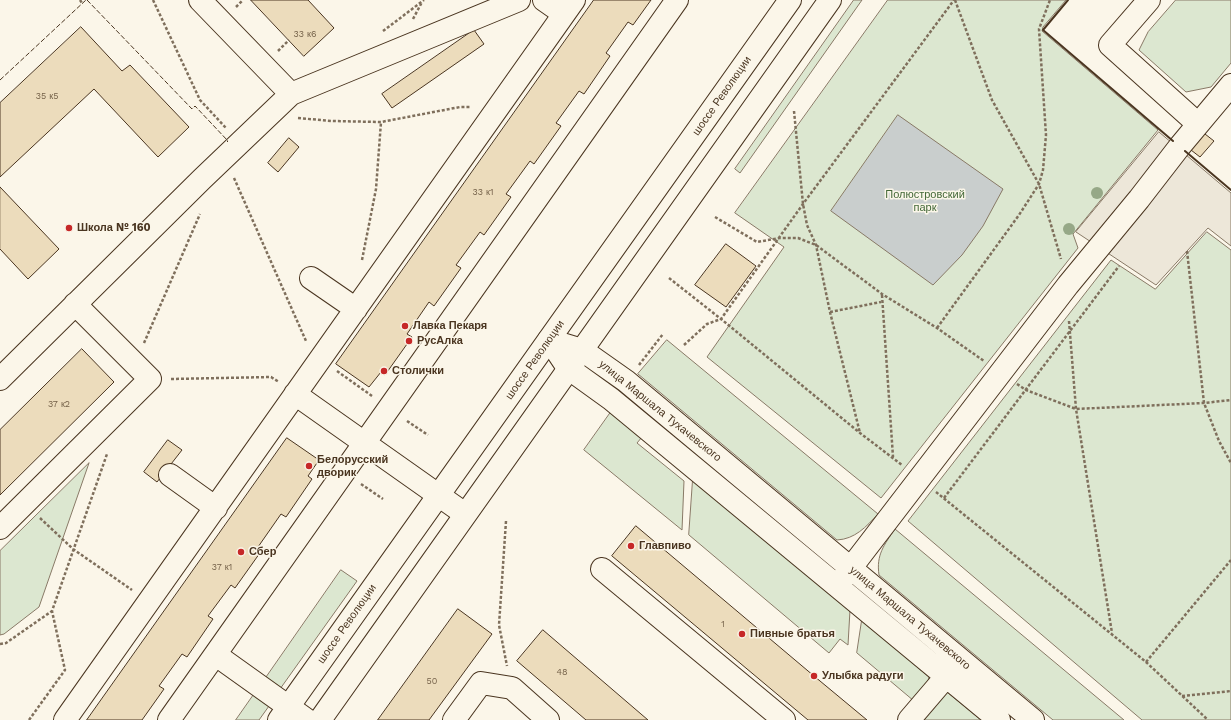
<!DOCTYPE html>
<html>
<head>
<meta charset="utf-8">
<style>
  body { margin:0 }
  canvas { display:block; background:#fbf6e9 }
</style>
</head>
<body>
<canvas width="1231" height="720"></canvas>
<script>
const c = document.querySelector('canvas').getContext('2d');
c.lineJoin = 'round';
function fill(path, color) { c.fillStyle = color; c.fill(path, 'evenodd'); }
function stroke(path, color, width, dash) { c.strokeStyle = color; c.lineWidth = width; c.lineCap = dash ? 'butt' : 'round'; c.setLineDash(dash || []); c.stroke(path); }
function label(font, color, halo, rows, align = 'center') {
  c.font = font + ' "Work Sans",sans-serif'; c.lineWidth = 3; c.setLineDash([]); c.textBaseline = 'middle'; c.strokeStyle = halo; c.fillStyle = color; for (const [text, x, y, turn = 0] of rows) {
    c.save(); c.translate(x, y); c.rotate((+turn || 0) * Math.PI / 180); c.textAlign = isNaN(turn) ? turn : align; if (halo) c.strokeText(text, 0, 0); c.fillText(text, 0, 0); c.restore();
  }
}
const green = new Path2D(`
  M854 0H862L740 173 735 169Z
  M888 0H1066L1043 27 1042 31 1158 130 1073 234 1078 248 881 498 707 357 784 247 735 213Z
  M1176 0H1231V63L1211 87 1186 92 1139 50 1148 32Z
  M1207 232 1231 250V720H1142L908 521 1111 260 1155 289Z
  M667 340 878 514C866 527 855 539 837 540L638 374Z
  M611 412 642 437 637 443 684 481 682 530 584 450Z
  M89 463 39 607 4 634 0 635V551Z
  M693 478 850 610 848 645 840 639 829 653 689 535Z
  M895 529 1124 720H1053L879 575C876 555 884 545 895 529Z
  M341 570 357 581 280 689 263 682Z
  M862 620 929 677 927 685 914 701 857 653Z
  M947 692 981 720H922Z
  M255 693 269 706 259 720H236Z`);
fill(green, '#dce7d0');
stroke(green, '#887966', 1);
const parking = new Path2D(`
  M1159 132 1231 193V246L1208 228 1156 285 1076 232Z`);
fill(parking, '#ede7d9');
stroke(parking, '#887966', 1);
const water = new Path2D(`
  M898 115 1003 189 983 226 962 255 933 285 831 211Z`);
fill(water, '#c9cecd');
stroke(water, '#887966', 1);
const building = new Path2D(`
  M251 0H308L334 28 304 56Z
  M594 0H651L633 25 628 22 606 53 610 56 584 94 579 91 556 123 561 126 534 164 530 161 506 194 511 197 484 235 480 232 456 265 461 268 434 306 429 302 407 334 412 337 385 375 381 372 369 387 336 364Z
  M81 27 122 71 130 65 189 127 158 157 94 89 0 177V103Z
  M474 30 484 44 392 108 382 94Z
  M1205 134 1214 141 1200 157 1191 150Z
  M289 138 299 147 278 172 268 163Z
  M0 187 59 249 28 279 0 249Z
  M726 244 756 266 726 307 695 285Z
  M82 349 114 382 0 495V430Z
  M287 438 319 460 308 476 312 479 286 517 281 514 258 547 262 550 235 588 231 585 208 616 213 619 187 657 182 654 159 686 164 689 142 720H87Z
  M168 440 182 450 157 482 144 472Z
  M636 526 814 676 867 720H808L673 607 612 556Z
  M458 609 492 634 429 720H378Z
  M543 630 648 720H586L517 661Z`);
fill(building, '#ecdcbc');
stroke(building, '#4a3520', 1);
const minor = new Path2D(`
  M200 0 291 94
  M544 0 564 14
  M1149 0 1110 45 1198 124
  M311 278 356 309
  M549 340 582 350 626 381 1033 720
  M558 353 568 368 611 399 999 720
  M0 379 202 179 291 94 519 0
  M295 394 465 514
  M170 475 216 508
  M0 528 150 379 75 304
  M602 569 784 720
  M837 586 1068 285 1139 199 1180 146 1231 85
  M216 655 307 720
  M65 720 574 0
  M169 720 677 0
  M454 720 481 683 512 688 548 720
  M909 720 956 665`);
const major = new Path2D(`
  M279 720 790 0
  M320 720 830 0`);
stroke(minor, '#4a3520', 24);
stroke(major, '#4a3520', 24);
stroke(new Path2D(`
  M80 0 82 3
  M153 0 200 100 226 128
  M955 0 992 100 1039 184 1061 259
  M236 7 243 0
  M413 19 422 2
  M383 31 424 0
  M278 51 289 40
  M794 111 803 204 807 225 816 245 830 312 860 433
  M298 118 332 121 381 122 460 107H471
  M234 178 306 341
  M715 217 757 242 780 238H798L816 245 882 294 937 328 984 361
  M1187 251 1204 403 1219 441 1231 463
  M362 260 376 189 381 122
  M669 278 721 319 860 433 902 465
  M882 295 893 457
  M830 312 881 302
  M1069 321 1076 409 1112 633
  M937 328 1019 215 1039 184 1043 170 1046 135 1039 29 1050 0
  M144 343 200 214
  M684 345 707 324 721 319 803 204 954 0
  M639 365 663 334
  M337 371 372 396
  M171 379 271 377 279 382
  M1017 384 1026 390 1076 409 1204 403 1231 400
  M407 421 428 435
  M361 484 383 499
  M936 492 1146 662 1208 720
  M944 498 1119 266
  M40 518 73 549 132 590
  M506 521 499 625 507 666
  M0 644 6 643 52 611
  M1146 662 1231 560
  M1182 696 1231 691
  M29 720 65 670 52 611 107 454`), '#7f6f5c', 2.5, [3, 2]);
stroke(minor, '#fbf6e9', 22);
stroke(major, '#fbf6e9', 22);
stroke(new Path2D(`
  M87 0 192 109 195 106 228 141 227 142
  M0 80 86 0`), '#4a3520', 1, [5, 2]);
stroke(new Path2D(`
  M1068 0 1043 30 1173 141
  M1185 151 1231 190`), '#4a3520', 2);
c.fillStyle = '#96a887';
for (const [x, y] of [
  [1097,193],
  [1069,229]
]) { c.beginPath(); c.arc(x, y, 6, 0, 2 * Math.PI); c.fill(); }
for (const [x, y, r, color] of [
  [69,228,4,"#c62828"],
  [405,326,4,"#c62828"],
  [409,341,4,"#c62828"],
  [384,371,4,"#c62828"],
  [309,466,4,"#c62828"],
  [631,546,4,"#c62828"],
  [241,552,4,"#c62828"],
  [742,634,4,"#c62828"],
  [814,676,4,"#c62828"]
]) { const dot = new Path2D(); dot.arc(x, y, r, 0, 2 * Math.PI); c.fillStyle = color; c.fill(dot); stroke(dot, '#fbf6e9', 1.5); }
label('9px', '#725f47', null, [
  ["33 к6",305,34],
  ["35 к5",47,96],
  ["33 к1",483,192],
  ["37 к2",59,404],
  ["37 к1",222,567],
  ["1",723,624],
  ["48",562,672],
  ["50",432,681]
]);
label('11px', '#4a3520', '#fbf6e9', [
  ["шоссе Революции",722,96,-55],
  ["шоссе Революции",535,360,-55],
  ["улица Маршала Тухачевского",660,411,39],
  ["улица Маршала Тухачевского",910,618,40],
  ["шоссе Революции",347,624,-55]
]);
label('11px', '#436837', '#fbf6e9', [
  ["Полюстровский",925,195],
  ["парк",925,208]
]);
label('bold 11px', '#4a3520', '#fbf6e9', [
  ["Школа № 160",77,228],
  ["Лавка Пекаря",413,326],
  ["РусАлка",417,341],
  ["Столички",392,371],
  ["Белорусский",317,460],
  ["дворик",317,473],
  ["Главпиво",639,546],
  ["Сбер",249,552],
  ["Пивные братья",750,634],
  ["Улыбка радуги",822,676]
], 'left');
</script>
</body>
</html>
